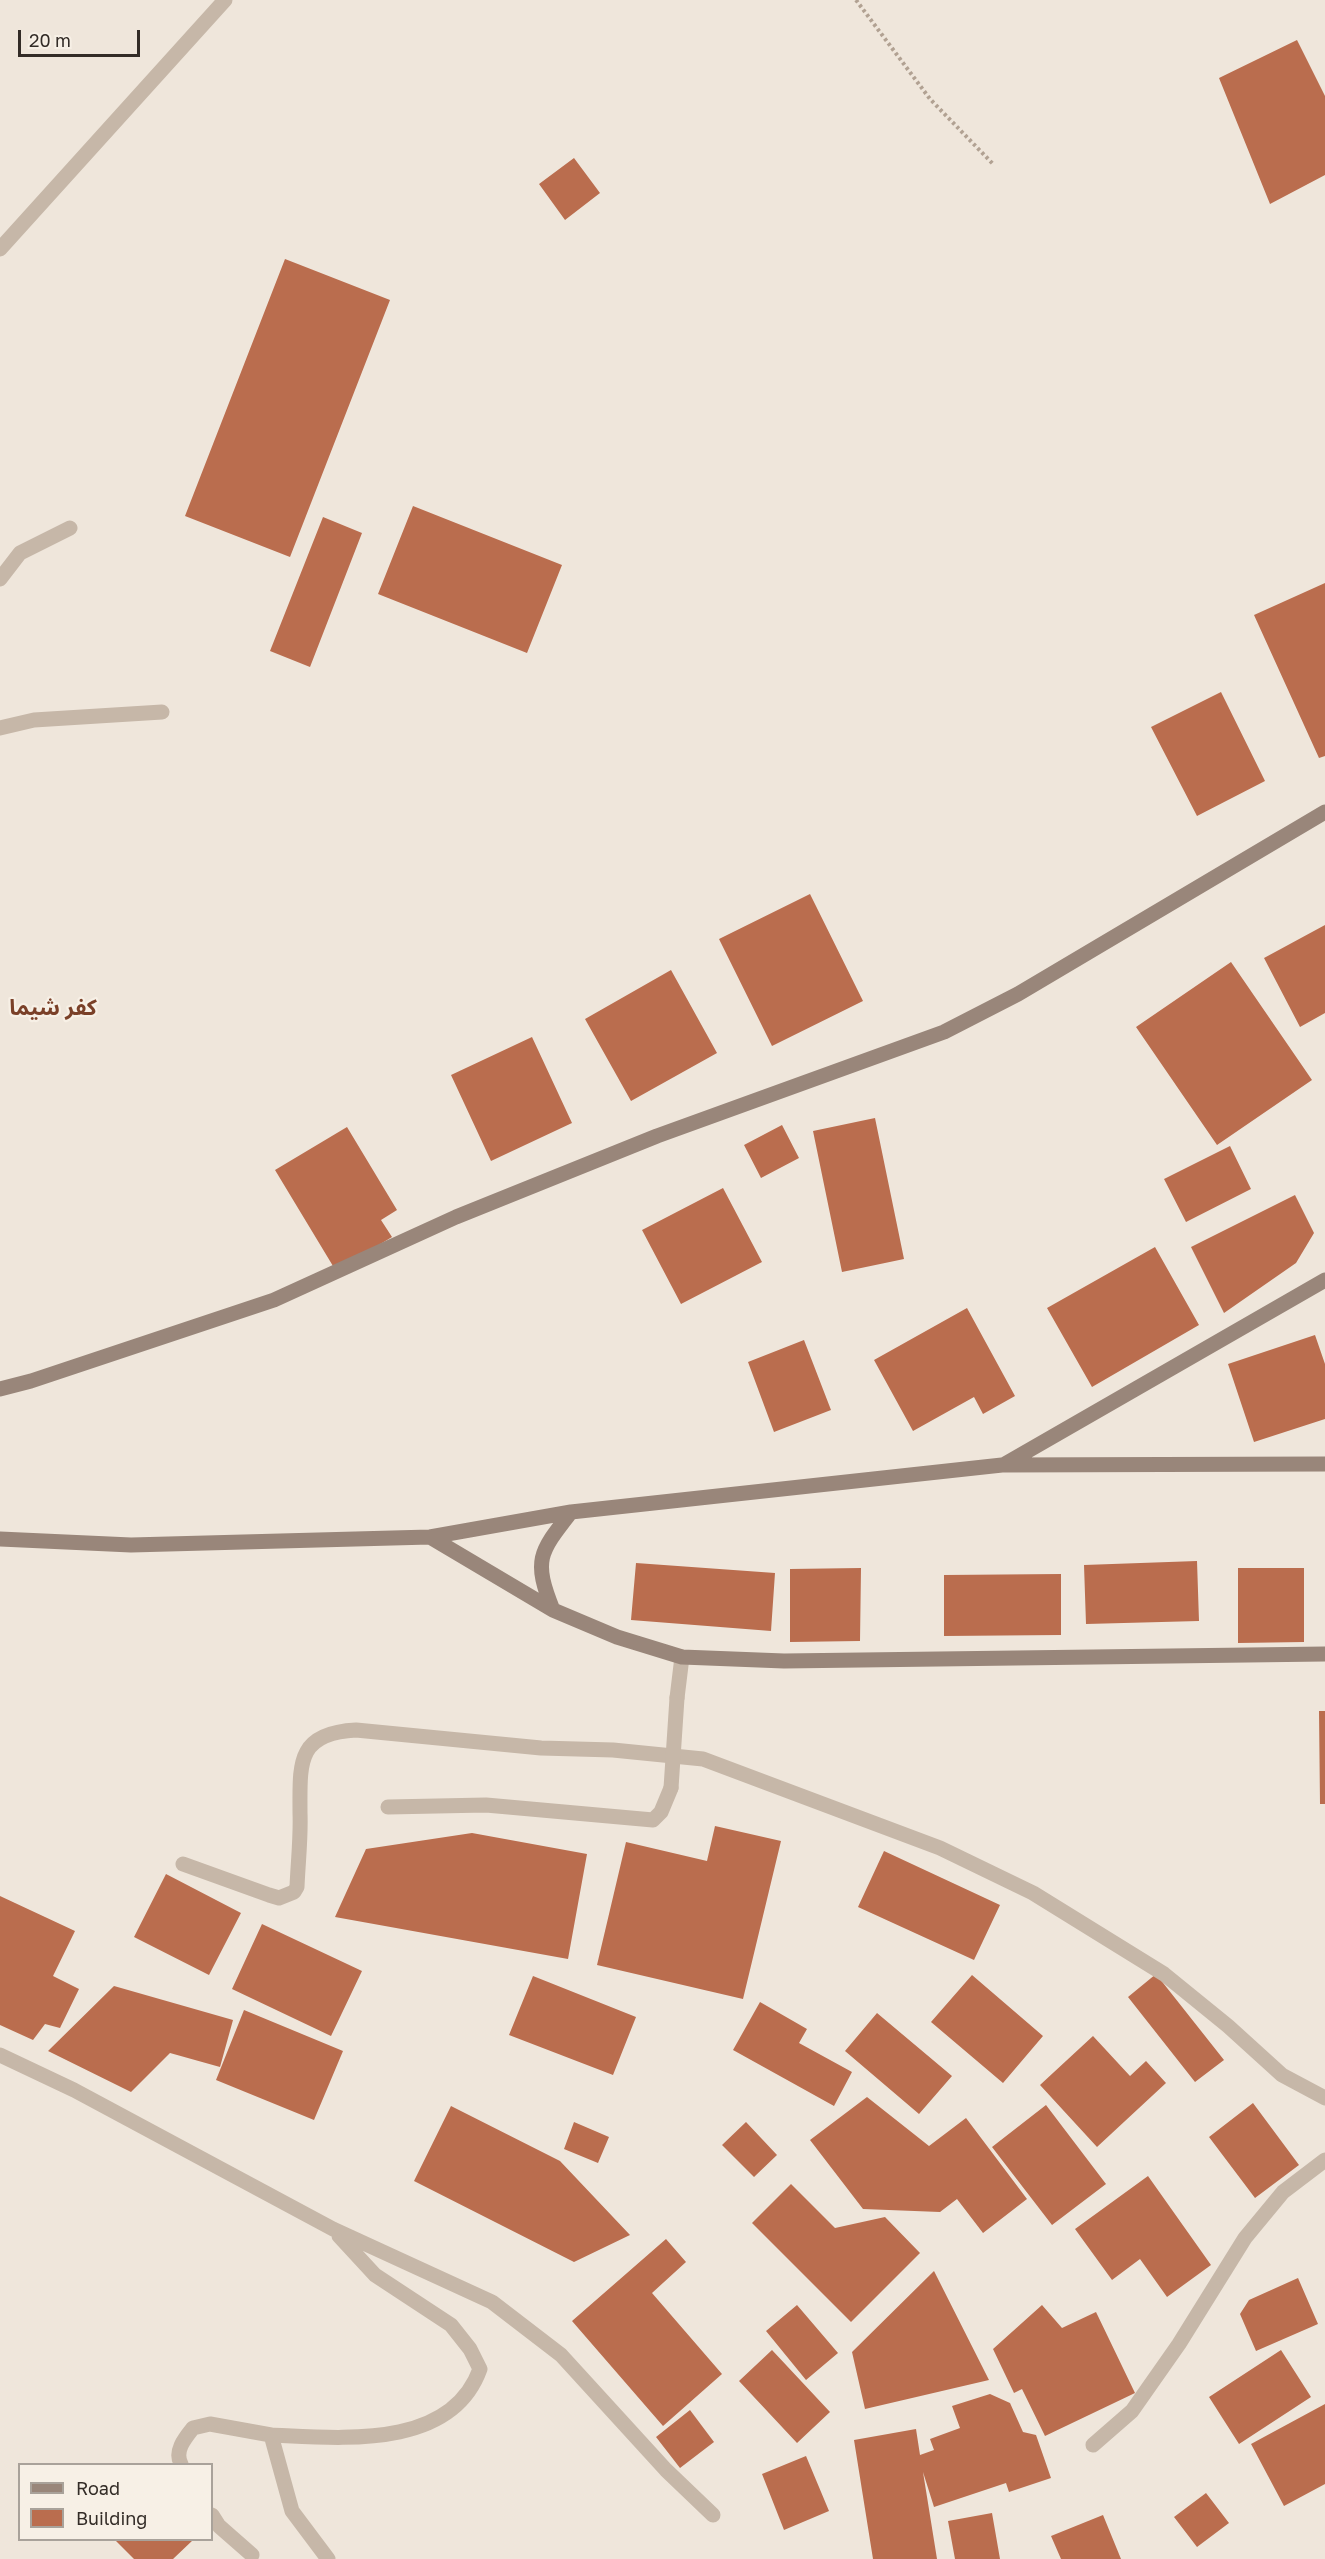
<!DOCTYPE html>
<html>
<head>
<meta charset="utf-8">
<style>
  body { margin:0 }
  #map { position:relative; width:1325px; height:2559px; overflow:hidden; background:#efe6db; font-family:"Golos Text",sans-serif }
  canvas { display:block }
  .legend { position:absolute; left:18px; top:2463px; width:195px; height:78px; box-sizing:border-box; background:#f7f0e6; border:2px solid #a9a29a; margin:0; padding:8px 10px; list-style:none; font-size:18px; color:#332c27 }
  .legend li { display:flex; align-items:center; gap:12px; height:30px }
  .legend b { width:30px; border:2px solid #a9a29a }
  .scale { position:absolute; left:18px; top:30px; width:122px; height:27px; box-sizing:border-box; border:3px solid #332c27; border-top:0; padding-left:8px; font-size:18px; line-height:21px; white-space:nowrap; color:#332c27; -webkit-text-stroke:4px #f7f0e6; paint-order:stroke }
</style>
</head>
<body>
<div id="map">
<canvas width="1325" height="2559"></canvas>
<ul class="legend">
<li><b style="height:8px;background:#99867a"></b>Road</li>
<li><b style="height:16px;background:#ba6d4e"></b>Building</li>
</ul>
<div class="scale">20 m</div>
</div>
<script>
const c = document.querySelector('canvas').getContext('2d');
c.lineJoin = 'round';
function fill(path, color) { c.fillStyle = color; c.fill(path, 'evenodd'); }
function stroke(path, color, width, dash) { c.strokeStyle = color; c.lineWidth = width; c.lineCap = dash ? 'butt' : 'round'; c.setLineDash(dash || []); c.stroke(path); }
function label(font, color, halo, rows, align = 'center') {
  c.font = font + ' "Golos Text","Noto Sans Arabic",sans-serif'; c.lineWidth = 4.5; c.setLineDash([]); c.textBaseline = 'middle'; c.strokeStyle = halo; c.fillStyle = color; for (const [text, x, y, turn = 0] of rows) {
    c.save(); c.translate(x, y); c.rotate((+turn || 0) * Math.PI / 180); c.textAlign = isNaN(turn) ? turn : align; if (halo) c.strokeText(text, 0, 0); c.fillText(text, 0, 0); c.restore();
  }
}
fill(new Path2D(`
  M1297 40 1325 96V175L1270 204 1219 78Z
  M574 158 600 193 565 220 539 184Z
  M285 259 390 300 290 557 185 516Z
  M413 506 562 565 527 653 378 594Z
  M323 517 362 533 310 667 270 651Z
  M1325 583V756L1319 758 1254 615Z
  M1221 692 1265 781 1197 816 1151 727Z
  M810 894 863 1001 772 1046 719 939Z
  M1325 925V1013L1300 1027 1264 958Z
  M1231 962 1312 1080 1217 1145 1136 1027Z
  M671 970 717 1053 631 1101 585 1019Z
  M532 1037 572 1123 491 1161 451 1075Z
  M875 1118 904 1259 842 1272 813 1131Z
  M782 1125 799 1158 761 1178 744 1145Z
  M347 1127 397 1210 381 1220 392 1237 336 1271 275 1170Z
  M1230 1146 1251 1189 1186 1222 1164 1179Z
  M723 1188 762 1262 681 1304 642 1230Z
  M1295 1195 1314 1233 1296 1263 1224 1313 1191 1247Z
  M1155 1247 1199 1325 1092 1387 1047 1308Z
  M967 1308 1015 1396 983 1414 974 1397 913 1431 874 1360Z
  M1315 1335 1325 1364V1419L1254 1442 1228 1364Z
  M804 1340 831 1410 774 1432 748 1362Z
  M1197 1561 1199 1621 1086 1624 1084 1565Z
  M636 1563 775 1573 771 1631 631 1620Z
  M861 1568 860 1641 790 1642V1569Z
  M1238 1568H1304V1642L1238 1643Z
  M1061 1574V1635L944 1636V1575Z
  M1319 1711H1325V1804H1320Z
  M715 1826 781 1841 743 1999 597 1965 626 1842 707 1861Z
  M472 1833 587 1854 568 1959 335 1917 366 1849Z
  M884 1851 1000 1905 974 1960 858 1907Z
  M166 1874 241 1913 209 1975 134 1937Z
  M0 1896 75 1931 53 1976 79 1989 60 2028 45 2024 33 2040 0 2025Z
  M262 1924 362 1971 331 2036 232 1989Z
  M1156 1974 1224 2060 1195 2082 1128 1997Z
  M972 1975 1043 2036 1003 2083 931 2022Z
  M533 1976 636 2017 613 2075 509 2035Z
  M114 1986 233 2020 220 2067 170 2053 131 2092 48 2051Z
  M760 2002 807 2029 799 2043 852 2072 834 2106 733 2050Z
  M244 2010 343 2051 314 2120 216 2080Z
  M877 2013 952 2076 919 2114 845 2051Z
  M1093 2036 1130 2076 1146 2061 1166 2083 1097 2147 1040 2085Z
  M867 2097 929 2146 966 2118 1027 2199 983 2233 957 2199 940 2212 863 2209 810 2140Z
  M1253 2103 1299 2165 1255 2198 1209 2137Z
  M1046 2105 1106 2184 1052 2225 992 2147Z
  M451 2106 560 2161 630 2235 574 2262 414 2181Z
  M574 2122 609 2137 598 2163 564 2149Z
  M746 2122 777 2155 754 2177 722 2145Z
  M1148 2176 1211 2265 1167 2297 1140 2259 1112 2280 1075 2229Z
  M791 2184 835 2228 885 2217 920 2253 851 2322 752 2223Z
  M666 2239 686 2262 652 2293 722 2374 663 2426 572 2321Z
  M934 2271 989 2380 865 2409 852 2352Z
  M1298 2278 1318 2324 1256 2351 1240 2314 1249 2300Z
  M797 2305 838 2353 806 2380 766 2331Z
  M1042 2305 1062 2328 1096 2312 1135 2393 1045 2436 1022 2389 1014 2393 993 2349Z
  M772 2350 830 2412 797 2443 739 2381Z
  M1281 2350 1311 2397 1239 2444 1209 2397Z
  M990 2394 1010 2403 1023 2432 1036 2435 1051 2478 1009 2492 1006 2483 934 2507 923 2472 937 2559H873L854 2440 916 2429 920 2455 934 2450 930 2439 960 2428 952 2406Z
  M1325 2404V2484L1284 2506 1251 2444Z
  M690 2410 714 2442 680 2468 656 2437Z
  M806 2456 829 2511 784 2530 762 2474Z
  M1206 2493 1229 2523 1197 2547 1174 2517Z
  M992 2513 1000 2559H955L948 2521Z
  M1103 2515 1121 2559H1061L1051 2536Z
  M115 2540H193L173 2559H134Z`), '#ba6d4e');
stroke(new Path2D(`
  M856 0 930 99 993 164`), '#b1a192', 4, [3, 3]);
stroke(new Path2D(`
  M0 249 225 0
  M0 579 20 553 70 528
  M0 728 34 720 162 712`), '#c6b7a8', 15);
stroke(new Path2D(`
  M677 1698 682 1657
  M388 1807 486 1805 653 1820 661 1812 671 1788
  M183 1864 269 1895 279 1898 294 1892 297 1887C298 1862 301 1837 300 1813 300 1764 296 1733 356 1730L541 1748 613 1750 703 1759 940 1848 1033 1893 1164 1974 1228 2026 1282 2075 1325 2098
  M0 2055 74 2090 333 2229 492 2302 561 2355 666 2470 713 2515
  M1093 2445 1132 2411 1179 2344 1245 2238 1283 2192 1325 2160
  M181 2464C174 2451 185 2438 193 2428L210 2424 271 2435
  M212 2515 219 2526 252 2555
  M328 2559 292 2511 271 2435C341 2438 451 2450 480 2369L470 2349 451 2325 375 2275 339 2236`), '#c6b7a8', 15);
stroke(new Path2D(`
  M0 1389 31 1381 274 1300 456 1217 657 1136 944 1032 1018 994 1325 812
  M1005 1464 1325 1280
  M430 1537 553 1610 617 1637 682 1657 784 1661 1325 1654
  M0 1539 131 1545 430 1537 571 1512 1002 1465 1325 1464
  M553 1610C533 1560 539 1553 571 1512`), '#99867a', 15);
stroke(new Path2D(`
  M671 1788 677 1698`), '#c6b7a8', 15);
label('bold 22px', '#7a4028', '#f7f0e6', [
  ["كفر شيما",53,1008]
]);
</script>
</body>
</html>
